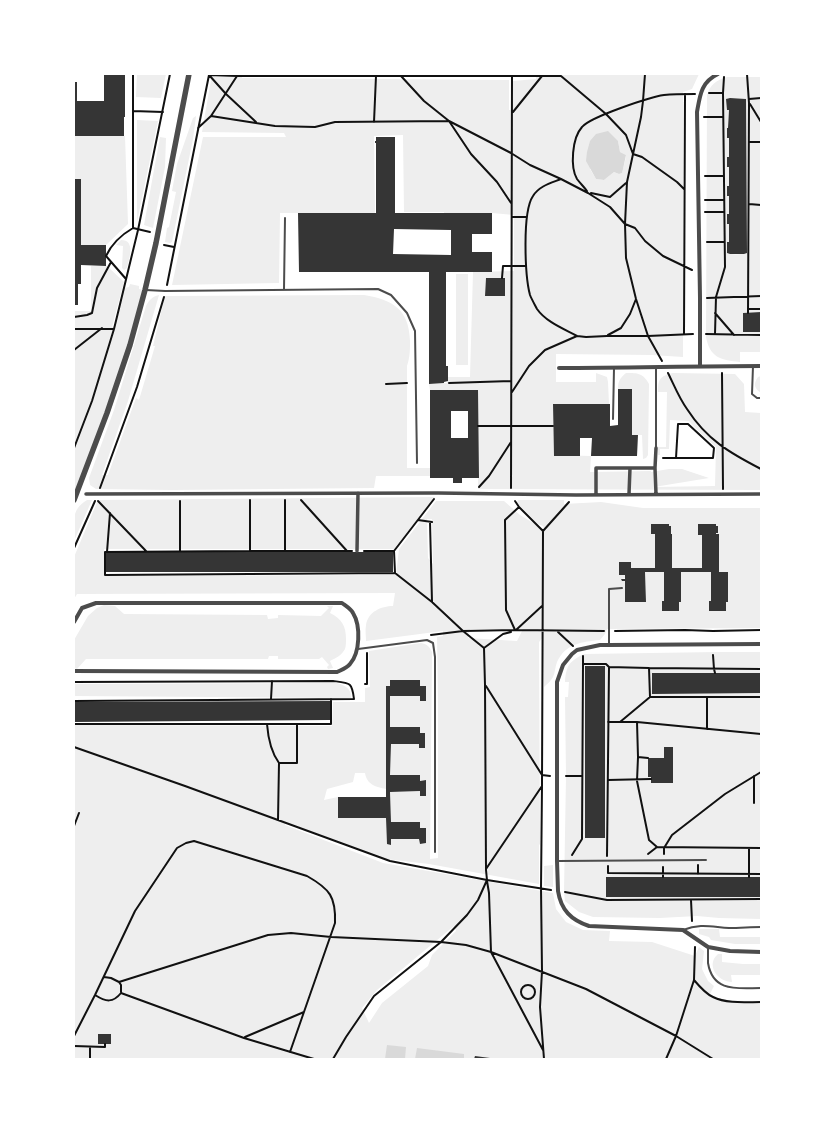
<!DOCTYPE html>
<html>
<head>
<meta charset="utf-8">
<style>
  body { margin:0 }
  #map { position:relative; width:835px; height:1133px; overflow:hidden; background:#fff; font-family:Commissioner,sans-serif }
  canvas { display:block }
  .frame { position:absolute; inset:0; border:75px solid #fff; pointer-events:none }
</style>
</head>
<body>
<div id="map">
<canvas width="835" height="1133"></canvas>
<div class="frame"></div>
</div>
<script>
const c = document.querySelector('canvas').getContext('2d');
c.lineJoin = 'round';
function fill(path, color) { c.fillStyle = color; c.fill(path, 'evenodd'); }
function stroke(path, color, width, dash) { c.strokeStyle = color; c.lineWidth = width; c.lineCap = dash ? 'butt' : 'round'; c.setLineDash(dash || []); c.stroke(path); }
fill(new Path2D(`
  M137 74H166L161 98 136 97Z
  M212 74H241L242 78 509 80V110H512L513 81 536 79V74H699L692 89 683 92V357L652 355 556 354V382H596V373L607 377 608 382 609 404H553L554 455 591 456 590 472 651 471V472L669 469H682L709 478 654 487 715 486 716 447 696 429 689 421 670 420 669 449H660V455H658V447H666L667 392H658C658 379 660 376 673 373L735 374 744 384 745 412 761 413V490L478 489V391L430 390 429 384 447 383 448 377H470L473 272 514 271V215L492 213H444V212H404L403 135 374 136 375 213H280L279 283 172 285 203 137H286L284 133 202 132ZM618 141 620 152 626 155V157L622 173 619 174 614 172 604 180 596 179 590 169ZM486 278H505L485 296Z
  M727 77H761V312L743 313V332H761V352H740V362C721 360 710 358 706 337L707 95C710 85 716 80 727 77ZM730 98 746 99 747 252C742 255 732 255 727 253V243L729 242V224H727V215L729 214V196H727V186H729V167L727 166V157H729V138H727V128H728L729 110H727V99Z
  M196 116 193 139 172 242 170 243 165 242 167 228 169 227 176 192 172 191 177 164 193 118Z
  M137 120 158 121 137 222Z
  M74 136H125L128 224 106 245H81V179H74Z
  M160 137 166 138 165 167 153 228 144 225Z
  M121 240C136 240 129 259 127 268L124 270 122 268 123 246 116 245Z
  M91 266H107L124 282 112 327 115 326 124 288 129 287 130 284 139 286V289L145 290 130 345 78 492 74 490V311H91Z
  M456 274H468V365H456Z
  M159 295 128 401 102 475H108L136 398 139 400 155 346H153L165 296 364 295C393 300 409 309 410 341 410 350 410 357 407 366V468H430V476H376L374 488 172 490 96 489 90 485 89 478 114 410 146 306C150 299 152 297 159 295Z
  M626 373C638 373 643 373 649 384L648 455 646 458 643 459 642 435H632V389H618C618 381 620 378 626 373Z
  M761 376V393C754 388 753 384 758 377Z
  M435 497 394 549H104V576L396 575 399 549 436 501H504L520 515 545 530 543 526 538 524 517 503 518 500H564V504L601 502 643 508H761V628L607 629 605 634 600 640C582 642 566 643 557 662 555 667 555 673 553 677 551 681 547 684 544 687L543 637 539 642 540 844 539 845V884L429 864 386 859 286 822 285 825 383 863 553 893 556 909 566 922 583 930 610 931 609 941 652 942 695 956 699 947 704 951 702 969 708 981 714 986 710 994C724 1003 744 1000 761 1001V1059H74V725L332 726 333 702H365V688L370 687 369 651 421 643C427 644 429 646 432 652L430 859 438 858V703L437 637 443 636V631L366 641C366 636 365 630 366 625 368 612 381 606 393 606L395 593 77 594 74 599V557L98 500ZM427 519H432L433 564 428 558ZM651 524H669L672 568H702V535H698V524H716V526H718V532L716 533V534H719V572H728V601L726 602V611H709V601H711V572H681V601L679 602V611H662V601H664V572H645L646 601 625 602V581H622L621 579 625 578V575H619V563L631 562V568H655V534H651ZM470 629H523L517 641 468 638ZM420 680V686H426L425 701H420V696H390V727H420V733H425V748H419V744H391L390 775H419L420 781 426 780 420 796V791L390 792 391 822H419L420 828H426V843L420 844 419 839H391V844H387L386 818H338V797L324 800 327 789 353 782 355 773H365C367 785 376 787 386 789L390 681ZM454 926 456 931 432 955 428 966 382 1003 369 1023 362 1008 377 990ZM99 1034H111V1044H98Z
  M87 500H92L74 541C74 524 70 510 87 500Z
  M104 605 115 606 124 614 267 615 268 619 278 618V615L321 616 329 608 327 606H333L330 613C342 619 346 626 346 639 346 642 346 646 345 649 342 655 336 658 330 661L333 668 328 669 327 667 329 665 322 657 319 659H278V656H269L268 659H86L77 669 74 668V640L88 616 97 608Z
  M718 652H761V673H652V693H761V877H606L761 897V919L719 918 697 916 660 918 593 917 579 912 565 901 564 892 566 776 565 697H568L569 682H565C566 665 570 661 584 654ZM585 666H605L604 838H585ZM664 747H672L673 783H651V777L664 758Z
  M337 683C346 686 351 688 351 698L74 696V684Z
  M553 865V887L544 886V866Z
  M699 929H719L720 937H761V944H735L711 940 709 937 699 934Z
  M718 954H722V962L743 964H761V975H731L732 982C718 982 705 965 718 954Z`), '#eee');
fill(new Path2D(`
  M608 131 618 141 620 152 626 155 623 169 622 173 619 174 614 172 604 180 596 179 586 161 587 152 590 141 596 134Z
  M387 1045 406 1047 405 1059H385Z
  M417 1048 464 1054V1059H415Z`), '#d9d9d9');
fill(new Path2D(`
  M104 74H125V117H124V136H74V82H77V101H104Z
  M730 98 746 99 747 253 744 254H730L727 253V242H729V224H727V214H729V196H727V186H729V167H727V157H729V138H727V128H728L729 110H727L726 99Z
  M376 137H395V213H492V234H472V252H492V272H446V366H448V381L444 382V383L429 384V272H299L298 213H376V143H375V141H376ZM394 229 451 230V255L393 254Z
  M74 179H81V245H106V266L81 265V284H78V305H74Z
  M486 278H505V296H485Z
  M761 312V332H743V313Z
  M618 389H632V435H638L637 456H591L592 438H580V456H554L553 404H610V426L618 425Z
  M430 390H478L479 478H462V483H453V478H430ZM451 411H468V438H451Z
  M651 524H669V526H671V534H669H672V568H702V535H698V524H716V526H718V533H716V534H719V572H728V602H726V611H709V601H711V572H681V602H679V611H662V601H664V572H645L646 602H625V581H622L621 579H625V575H619V562H631V568H655V534H651Z
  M106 552H393V572H106Z
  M585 666H605V838H585Z
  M652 673H761V693L652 694Z
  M390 680H420V686H426V701H420V696H390V727H420V733H425V748H419V744H391L390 775H420V781L426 780V796H420V791L390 792 391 822H420V828H426V843L420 844 419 839H391V845L387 844 386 818H338V797H386V686H390Z
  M330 701V720L74 722V702Z
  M664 747H673V783H651V777H648V758H664Z
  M606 877H761V897H606Z
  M98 1034H111V1044H98Z
  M475 1056 490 1058V1059H474Z`), '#353535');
stroke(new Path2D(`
  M133 74V228
  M645 74 643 101 641 117 627 182 625 224 626 258 636 299 648 336 662 361
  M747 74 749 103 748 313
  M209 75 237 76H561L606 114 626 135 633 154 642 157 677 182 684 189
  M209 75 226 94 256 122
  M401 76 424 101 449 121 471 154 497 182 511 203
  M709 93H723
  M749 99 761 98
  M750 104 761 122
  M133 111 163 112
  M513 112 542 76
  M211 116 237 76
  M704 117H723
  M374 122 376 76
  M198 128 211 116 275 126 315 127 335 122 449 121 511 153 530 165 561 179
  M749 142H761
  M705 176H724
  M587 191C584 187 580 183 577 179 570 167 572 138 582 127 590 117 650 97 664 95 674 94 684 94 695 94
  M591 193 610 197 626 183
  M705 200H724
  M749 204 761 205
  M705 212H724
  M512 217H526
  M707 242H724
  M164 245 174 247
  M502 278 503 266H526
  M126 279 106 256C112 243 121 235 133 228L150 232
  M167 285 209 75
  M707 298 761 296
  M748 309H761
  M715 313 734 335
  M74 317 87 315 92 313 97 288 111 262
  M74 329H114
  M684 334 685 94
  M706 334 761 335
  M715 334 716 297 725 267 723 93 724 77
  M608 335 621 328 630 314 636 299
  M577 336C564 329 546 322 537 309 535 305 532 300 530 295 525 276 522 212 533 196 539 186 551 183 561 179L588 193 610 207 625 224 635 228 645 241 663 256 692 270
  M74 350 102 328
  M668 373C674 385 679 398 687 409 707 440 730 453 761 469
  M722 373 723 489
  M449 383 511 381
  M386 384 407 383
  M512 392 529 366 545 350 577 336 586 337 607 336H648L693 334
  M478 426H553
  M74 448 92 401 114 329 138 230 170 74
  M663 458H713L714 448 688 424H678L676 458
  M479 487 489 476 511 442
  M100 488 137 387 164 297
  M511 488 512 75
  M285 500V551
  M301 500 347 551
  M98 501 146 551
  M180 501V551
  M515 501 519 507 543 531
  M418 520 432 522
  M430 522 432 602
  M74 548 95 501
  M250 551V500
  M352 551H250L105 552V575L395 573 432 602 463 631 484 648 485 685 486 870 487 880 551 890
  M364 551H394L434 499
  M394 551 395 573
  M107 552 110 513
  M515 630 506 610 505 520 519 507
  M516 630 542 606
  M615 631 685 630 713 631 761 630
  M558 632 573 646
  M431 635 463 631 515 630 604 631
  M484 648 503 634 511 632
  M713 655 714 669 715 673
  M583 664V656
  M761 669 649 668 650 697 620 722H637L638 757 637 781 649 840 657 847 761 848
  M74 682 333 681C350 683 352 682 354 699L74 701
  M365 684H367V653
  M486 686 542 775 550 776
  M650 697H761
  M271 699 272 681
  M608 722H620
  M637 722 761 734
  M74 724H297
  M267 724C268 737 271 752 279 763
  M707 729V697
  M74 747 185 786 390 861 487 880
  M638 757 648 758
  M566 776H582
  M754 776V803
  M608 780 651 779
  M278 820 279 763H297V724H331V699
  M74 826 79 813
  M648 854 657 847
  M664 854V848L672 835 725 794 761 772
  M572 855 582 839 583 664H606L609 667
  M607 856 609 667 649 668
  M608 866V873L761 874
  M486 869 542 786
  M698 874V865
  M663 877V867
  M749 877V848
  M487 881 489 893 491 952 543 1050
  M565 892 607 900 761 899
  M691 900 692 921
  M104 977 111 978 119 982 268 935 291 933 331 937 441 942 466 945 491 952 586 989 676 1036 713 1059
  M694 980C699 986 706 994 713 997 727 1004 746 1002 761 1002
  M119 982 121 985V992
  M521 992a7 7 0 1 1 14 0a7 7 0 1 1-14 0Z
  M95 995C106 1002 113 1003 121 993L244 1038 314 1059
  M74 1036 95 995 135 911 177 848 186 843 194 841 307 876C330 889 336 897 335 923L290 1052
  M245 1037 304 1012
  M74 1046 105 1047V1044
  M90 1059V1047
  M333 1059 346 1037 374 996 441 942 467 915 478 900 487 880
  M544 1059 540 1007 542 971 541 888 542 785 543 531 569 502
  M666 1059 676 1036 694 980 695 947`), '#111', 2);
stroke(new Path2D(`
  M284 289 285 218
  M146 290 165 291 378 289 391 295 407 313 415 331 417 463
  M753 366 752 394 757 398H761
  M613 419 614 368
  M656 448V368
  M609 645V589L622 588
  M358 649 427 640 433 643 435 657V852
  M558 861 706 860
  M683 930C700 923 712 927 729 928 740 928 751 927 761 927
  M708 947C708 952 708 958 708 963 713 993 738 988 761 988`), '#4c4c4c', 2);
stroke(new Path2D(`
  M655 468 656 494
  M86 494 438 493 576 495 761 494
  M629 494 630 468
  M596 495V468H655L656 448
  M357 551 358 493`), '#4c4c4c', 3.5);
stroke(new Path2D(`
  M700 366V298L697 112C700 95 701 82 718 74
  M559 368C626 368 694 366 761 366
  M74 622 82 608 96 603H342C346 606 351 609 353 613 361 626 360 653 350 664 347 668 341 670 337 672L74 671
  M761 644 609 645H600L577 650 572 654 563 665 557 682V861L558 891C561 910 571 920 589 926L683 930 708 947 730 951 761 952`), '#4c4c4c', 4);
stroke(new Path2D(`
  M74 500 107 413 130 345 145 290 156 243 189 74`), '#4c4c4c', 5.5);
</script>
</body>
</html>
